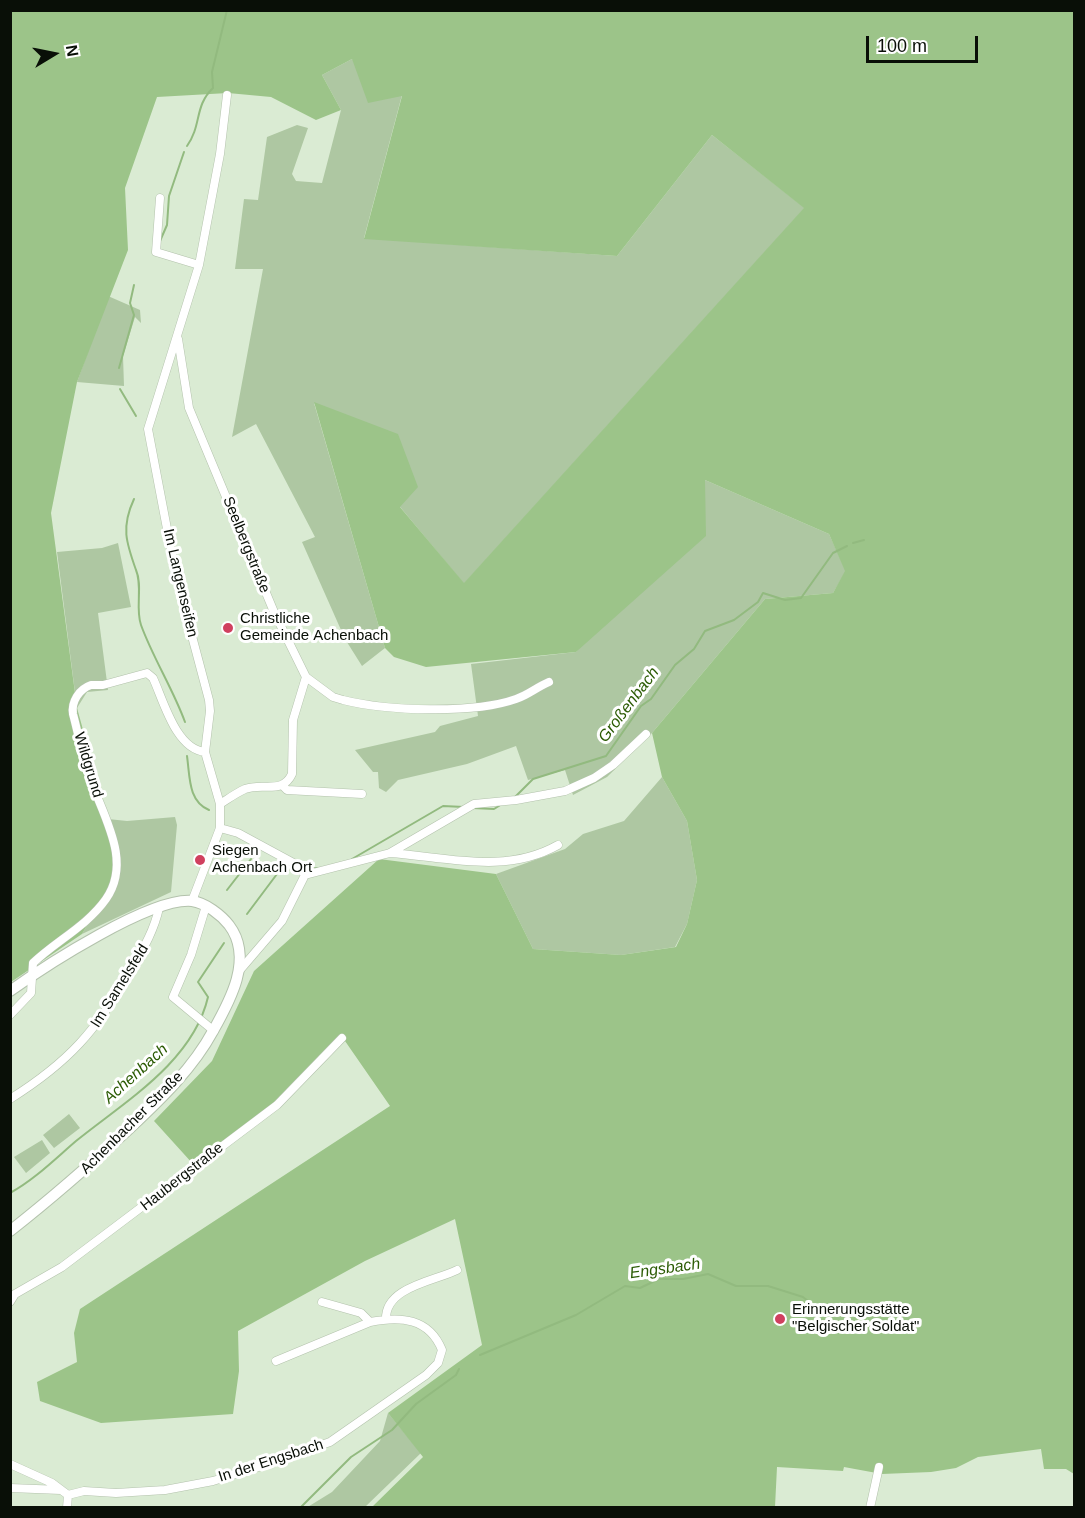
<!DOCTYPE html>
<html>
<head>
<meta charset="utf-8">
<style>
  body { margin:0 }
  #map { position:relative; width:1085px; height:1518px; overflow:hidden; background:#daebd3; font-family:Helvetica,sans-serif }
  canvas { display:block }
  .frame { position:absolute; inset:0; border:12px solid #090f07; pointer-events:none }
  .north { position:absolute; left:24px; top:24px; width:60px; height:60px; -webkit-text-stroke:4px #fff; paint-order:stroke; rotate:80deg; font-size:16px; font-weight:700; line-height:24px; text-align:center; color:#090f07 }
  .north::after { content:''; display:block; margin:auto; width:21px; height:27px; background:#090f07; clip-path:polygon(50% 0,100% 100%,50% 72%,0 100%) }
  .scale { position:absolute; left:866px; top:36px; width:112px; height:27px; box-sizing:border-box; border:3px solid #090f07; border-top:0; padding-left:8px; font-size:18px; line-height:21px; white-space:nowrap; color:#090f07; -webkit-text-stroke:4px #fff; paint-order:stroke }
</style>
</head>
<body>
<div id="map">
<canvas width="1085" height="1518"></canvas>
<div class="frame"></div>
<div class="north">N</div>
<div class="scale">100 m</div>
</div>
<script>
const c = document.querySelector('canvas').getContext('2d');
c.lineJoin = 'round';
function fill(path, color) { c.fillStyle = color; c.fill(path, 'evenodd'); }
function stroke(path, color, width, dash) { c.strokeStyle = color; c.lineWidth = width; c.lineCap = dash ? 'butt' : 'round'; c.setLineDash(dash || []); c.stroke(path); }
function label(font, color, halo, rows, align = 'center') {
  c.font = font + ' Helvetica,sans-serif'; c.lineWidth = 6; c.setLineDash([]); c.textBaseline = 'middle'; c.strokeStyle = halo; c.fillStyle = color; for (const [text, x, y, turn = 0] of rows) {
    c.save(); c.translate(x, y); c.rotate((+turn || 0) * Math.PI / 180); c.textAlign = isNaN(turn) ? turn : align; if (halo) c.strokeText(text, 0, 0); c.fillText(text, 0, 0); c.restore();
  }
}
fill(new Path2D(`
  M352 59 402 95 364 238 617 256 712 135 805 208 464 584 314 403 385 648 362 666 345 639 302 542 315 537 256 424 232 437 263 269H235L244 199 258 200 267 137 297 125 308 128 292 174 296 181 322 183 341 110 322 75Z
  M108 296 140 310 141 323 135 317 123 356 124 386 77 382Z
  M705 480 829 534 846 571 833 593 765 599 652 733 607 777 573 795 565 770 528 780 516 746 467 764 398 780 386 792 379 788 378 772H373L355 750 435 732 440 726 478 716 471 664 576 652Z
  M118 543 131 607 98 613 108 690 87 692 77 708 57 552 102 548Z
  M662 777 687 821 697 880 687 924 675 947 621 955 533 949 496 874 565 849 583 834 624 821Z
  M175 817 177 825 171 892 82 934 121 867 108 819 127 821Z
  M69 1114 80 1128 54 1148 43 1135Z
  M42 1140 50 1153 26 1173 14 1157Z
  M388 1413 421 1453 365 1507 306 1508 332 1492 380 1441Z`), '#aec7a2');
fill(new Path2D(`
  M11 11H1074V1474L1066 1469H1044L1041 1449 978 1457 956 1468 931 1472 882 1474 844 1467 843 1471 777 1467 775 1507H372L423 1457 388 1413 482 1345 455 1219 365 1261 238 1331 239 1371 233 1414 101 1423 40 1401 37 1382 77 1362 74 1333 80 1309 390 1106 345 1041 271 1112 193 1164 154 1121 212 1061 254 971 379 859 496 874 533 949 621 955 676 947 687 924 697 880 687 821 662 777 652 733 765 599 833 593 845 571 829 534 705 480 706 536 576 652 426 667 394 657 385 648 314 402 398 434 418 487 400 507 464 583 804 208 712 135 617 256 364 239 402 96 368 103 352 59 322 75 341 110 316 120 271 97 228 93 157 97 125 188 128 250 77 382 51 513 77 708 121 867 82 934 11 982Z`), '#9cc489');
stroke(new Path2D(`
  M187 146C202 125 194 106 213 88L212 72 227 10
  M160 241 167 225 169 196 184 152
  M119 368 134 315 130 303 134 285
  M120 389 136 416
  M134 499C121 527 126 542 136 570 143 586 135 608 141 625 153 658 173 689 185 722
  M853 543 864 540
  M187 756C190 777 188 801 209 810
  M515 797 533 779 606 756 641 706 651 699 675 665 694 649 705 631 734 620 758 602 763 593 785 600 801 598 833 553 847 546
  M473 808 494 809 502 804
  M352 859 443 806 464 807
  M303 869 318 868
  M227 890 251 859
  M247 914 280 870 297 869
  M10 1193C34 1180 55 1159 76 1141 124 1102 193 1062 208 997L198 982 224 943
  M480 1355 576 1315 625 1286 640 1288 659 1279H683L708 1274 736 1286H768L803 1297 823 1313
  M300 1508 351 1457 392 1430 416 1404 456 1375 459 1369`), '#92ba7f', 2);
const street = new Path2D(`
  M160 198 156 252 199 265
  M178 339 189 408 274 612 306 677 333 697 343 700C387 711 474 714 516 699 528 695 537 687 549 682
  M283 786 287 790 362 794
  M220 804C228 799 236 793 245 789 263 782 282 795 292 774L293 720 306 677
  M220 828 238 833 299 866 305 875
  M390 853C447 857 505 875 558 845
  M305 875 390 853 474 804 516 800 565 791 594 778 613 765 646 734
  M192 901 220 828V804L205 752 210 711 209 700 176 576 148 429 199 265 220 154 227 95
  M206 906 191 955 173 997 214 1031
  M240 970 282 921 305 875
  M10 1015 31 993 33 963C56 941 87 926 106 899 134 859 100 812 88 772 82 753 78 733 73 714 71 702 79 689 91 685H103L147 673 153 678C164 702 176 749 205 752
  M10 1099C69 1062 97 1030 131 970 143 949 154 931 159 908
  M10 1302 15 1294 62 1267 277 1105 342 1038
  M322 1302 361 1313 370 1322
  M386 1319C385 1287 435 1281 457 1270
  M10 1464 52 1483 68 1495
  M10 1488 61 1490
  M68 1495 84 1491 116 1493 165 1490 213 1481 262 1466 330 1442 426 1375 438 1363 442 1350C429 1318 401 1316 370 1322L276 1361
  M67 1508 68 1495
  M870 1508 879 1467`);
const secondary = new Path2D(`
  M10 991C45 966 151 897 192 901 206 903 221 915 229 925 254 958 230 1001 213 1031 193 1068 161 1099 131 1127 92 1163 52 1198 10 1231`);
stroke(street, '#b3c2ac', 9);
stroke(secondary, '#b3c2ac', 12);
stroke(street, '#fff', 8);
stroke(secondary, '#fff', 10);
for (const [x, y, r, color] of [
  [228,628,6,"#d0405f"],
  [200,860,6,"#d0405f"],
  [780,1319,6,"#d0405f"]
]) { const dot = new Path2D(); dot.arc(x, y, r, 0, 2 * Math.PI); c.fillStyle = color; c.fill(dot); stroke(dot, '#fff', 2); }
label('15px', '#090f07', '#fff', [
  ["Seelbergstraße",246,545,68],
  ["Im Langenseifen",180,583,77],
  ["Wildgrund",88,765,73],
  ["Im Samelsfeld",120,986,-58],
  ["Achenbacher Straße",132,1123,-45],
  ["Haubergstraße",182,1177,-38],
  ["In der Engsbach",271,1461,-18]
]);
label('15px', '#090f07', '#fff', [
  ["Christliche",240,619],
  ["Gemeinde Achenbach",240,636],
  ["Siegen",212,851],
  ["Achenbach Ort",212,868],
  ["Erinnerungsstätte",792,1310],
  ["\"Belgischer Soldat\"",792,1327]
], 'left');
label('italic 16px', '#2c5c05', '#fff', [
  ["Großenbach",629,705,-53],
  ["Achenbach",136,1074,-42],
  ["Engsbach",665,1269,-8]
]);
</script>
</body>
</html>
